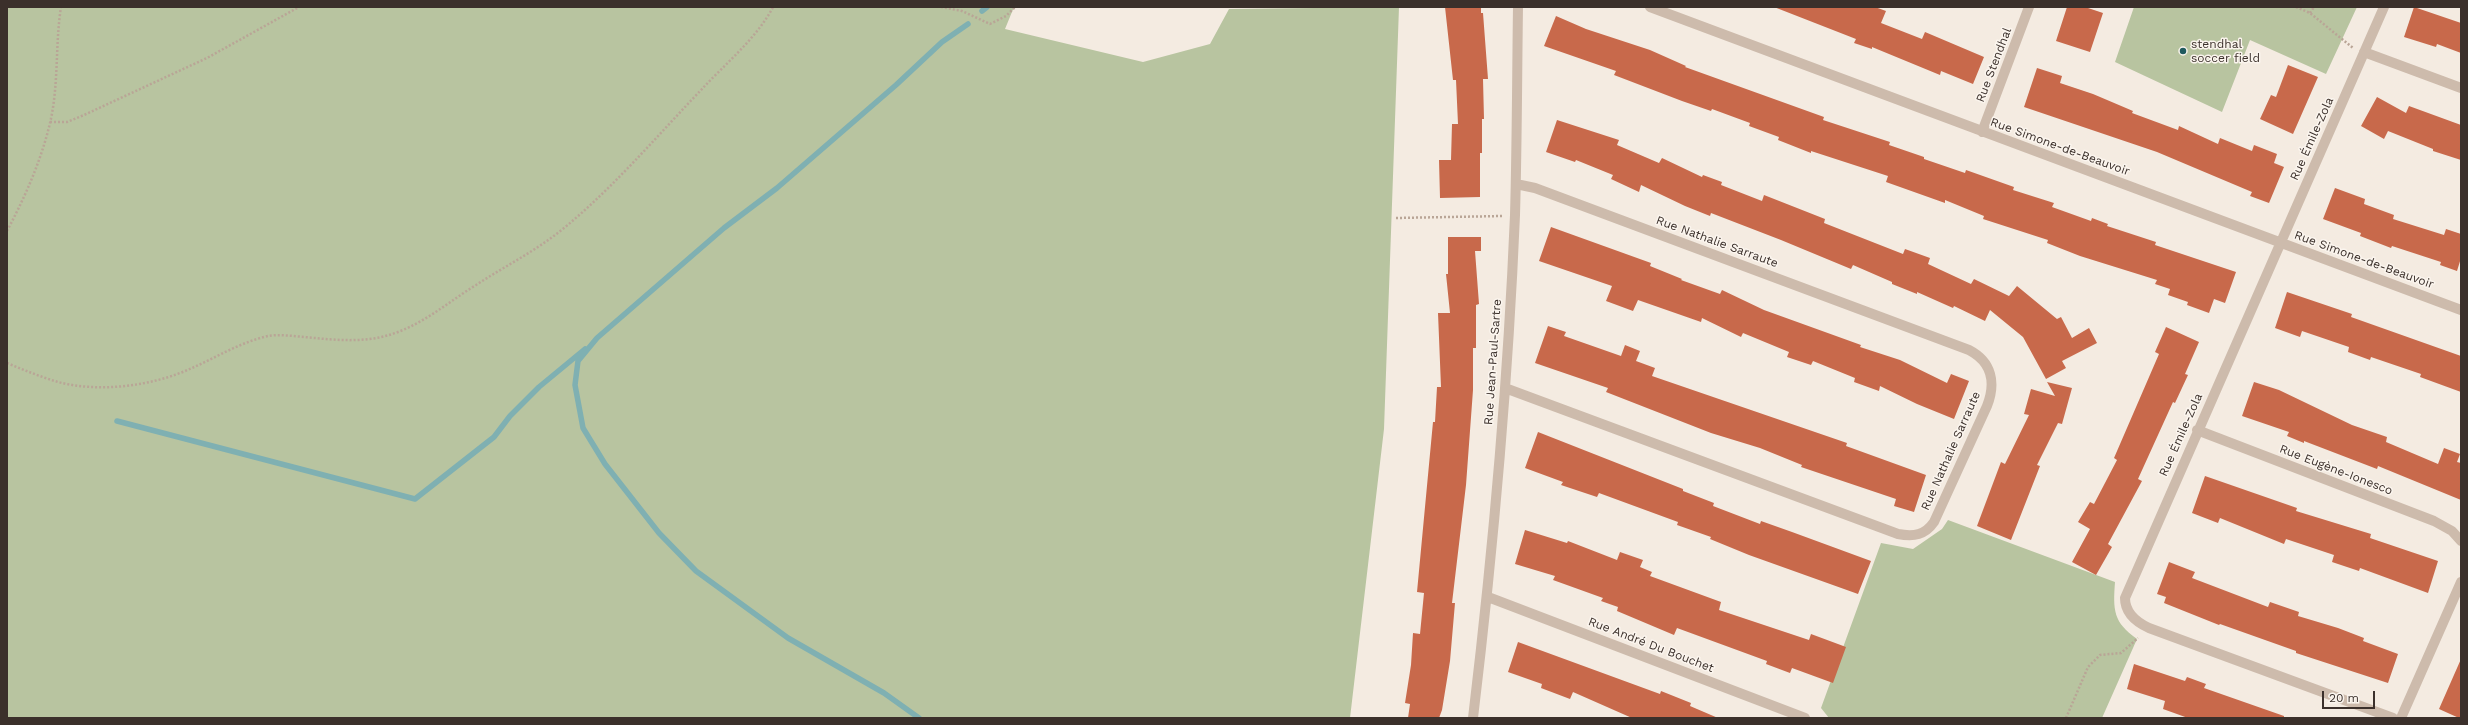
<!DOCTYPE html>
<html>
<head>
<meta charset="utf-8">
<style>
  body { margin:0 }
  #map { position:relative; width:2468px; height:725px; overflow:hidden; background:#f4ebe1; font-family:"Work Sans",sans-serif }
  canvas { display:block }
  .frame { position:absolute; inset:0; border:8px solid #3b302b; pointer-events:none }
  .scale { position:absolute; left:2322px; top:691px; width:53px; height:18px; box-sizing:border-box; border:2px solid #3b302b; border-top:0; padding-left:5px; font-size:12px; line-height:14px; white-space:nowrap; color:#3b302b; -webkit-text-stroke:3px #fbf5ee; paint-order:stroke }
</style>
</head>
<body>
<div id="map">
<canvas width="2468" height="725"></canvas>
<div class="frame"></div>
<div class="scale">20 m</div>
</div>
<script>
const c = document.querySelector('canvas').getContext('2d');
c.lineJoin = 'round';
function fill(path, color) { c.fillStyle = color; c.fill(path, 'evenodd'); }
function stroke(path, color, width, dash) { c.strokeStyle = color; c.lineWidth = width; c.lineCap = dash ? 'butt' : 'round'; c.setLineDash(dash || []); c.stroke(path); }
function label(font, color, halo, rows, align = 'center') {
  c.font = font + ' "Work Sans",sans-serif'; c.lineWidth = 3; c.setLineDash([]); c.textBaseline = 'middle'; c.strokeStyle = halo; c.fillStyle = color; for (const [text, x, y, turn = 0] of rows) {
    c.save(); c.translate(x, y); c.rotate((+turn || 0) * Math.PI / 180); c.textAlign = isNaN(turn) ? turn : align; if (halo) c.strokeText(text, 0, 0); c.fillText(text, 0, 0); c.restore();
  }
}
fill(new Path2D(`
  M7 7H1014L1005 29 1143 62 1210 44 1229 9 1399 7 1384 429 1350 718H7Z
  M2134 7H2357L2326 74 2250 40 2222 112 2115 62Z
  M1948 520 2115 582C2113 610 2113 622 2137 639L2102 718H1829L1821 708 1881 543 1913 549 1942 529Z`), '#b8c4a0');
stroke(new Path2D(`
  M982 11 987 7
  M117 421 415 499 494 437 510 416 539 387 585 349
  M919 718 884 693 788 638 696 571 659 533 605 464 583 428 575 385 578 361 597 338 724 228 777 188 896 85 942 42 968 24`), '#7fb0b2', 5.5);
fill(new Path2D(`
  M1445 7H1481V13H1483L1488 79H1483L1484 119H1482V153H1480V197L1440 198 1439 160H1451L1452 124H1458L1456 80H1453Z
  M1774 7H1875L1886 11 1881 23 1922 39 1925 32 1984 57 1973 84 1941 71 1940 75 1872 47V49L1854 43 1856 39Z
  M2067 7H2085L2103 13 2090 52 2056 41Z
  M2414 7 2461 23V53L2437 44 2436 47 2404 37Z
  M1556 16 1586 29 1650 50 1686 66 1685 67 1824 117 1823 120 1890 142 1889 145 1924 157V159L1965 173 1966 170 2014 187 2013 190 2054 203 2052 207 2091 221 2092 218 2108 224 2107 226 2156 242 2155 245 2236 272 2225 303 2214 299 2209 313 2187 305 2188 302 2168 295 2170 289 2155 284 2157 280 2080 256 2047 243 2048 240 1983 219 1984 216 1945 200V203L1886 182 1888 176 1811 151V153L1778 140 1779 137 1749 126 1750 123 1712 109 1711 111 1682 101 1614 75 1616 71 1544 46Z
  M2288 65 2318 77 2293 134 2260 119 2271 95 2276 97Z
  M2037 68 2062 76 2060 83 2093 94 2133 111 2132 113 2178 130 2179 126 2218 144 2220 138 2252 151 2254 145 2277 154 2274 163 2284 167 2269 203 2250 196 2252 192 2157 152 2024 107Z
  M2377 97 2406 113 2409 106 2461 125V160L2433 151V149L2388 131 2384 139 2361 126Z
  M1557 120 1619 140 1617 145 1659 163 1662 158 1702 177 1703 175 1722 182 1721 185 1762 201 1764 195 1825 219 1824 223 1903 254 1905 249 1930 258 1928 264 1971 284 1974 279 2009 296 2017 286 2057 319 2061 317 2072 338 2089 328 2097 343 2062 361 2066 368 2046 379 2023 337 1990 310 1985 321 1954 306 1953 308 1917 292V294L1892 284V282L1853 265 1851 269 1781 240 1711 213 1710 216 1685 206 1641 185 1639 192 1611 179 1613 175 1576 160 1575 162 1546 152Z
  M2335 188 2365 199 2364 204 2394 215 2393 219 2444 235 2446 229 2461 234V258L2457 271 2440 265 2441 262 2392 246 2391 248 2360 236 2361 233 2323 219Z
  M1551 227 1651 263 1650 266 1682 279 1681 280 1720 294 1722 290 1764 310 1861 345 1860 347 1900 360 1947 383 1951 374 1969 381 1954 419 1917 404 1880 386 1879 391 1854 382 1855 378 1813 361 1811 365 1787 357 1789 352 1743 333 1741 337 1702 318 1701 322 1638 300 1633 311 1606 301 1612 286 1539 261Z
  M1448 237H1481V251H1475L1479 304 1476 305V348H1473V390L1466 485 1452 603H1455L1450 661 1442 710 1439 718H1408L1410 704 1405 703 1411 665 1413 633 1420 634 1424 593 1417 592 1433 422H1435L1437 387H1441L1438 313H1450L1446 274H1448Z
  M2287 292 2352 314 2351 317 2461 356V392L2420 377 2421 374 2371 357 2370 360 2348 352 2349 347 2302 331 2300 337 2275 328Z
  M1548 326 1566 332 1564 336 1621 356 1625 345 1640 351 1636 361 1655 368 1652 376 1847 443 1846 446 1926 475 1914 512 1894 506 1896 499 1801 467 1802 465 1760 448 1711 433 1606 392 1608 388 1535 363Z
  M2166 327 2199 342 2185 374 2188 375 2175 403 2173 402 2138 479 2142 481 2108 544 2112 547 2096 575 2072 562 2090 529 2078 522 2090 502 2094 504 2117 460 2114 458 2159 354 2155 352Z
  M2047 382 2072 388 2062 424 2058 423 2037 465 2040 466 2011 540 1977 526 2001 462 2005 464 2029 415 2024 414 2031 389 2055 396Z
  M2254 382 2279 390 2352 425 2387 437 2386 442 2438 464 2444 448 2460 454 2457 462 2461 463V500L2378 466 2377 469 2304 441V443L2287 436 2289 432 2242 416Z
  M1538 432 1683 489V491L1714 503 1713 506 1760 524 1761 521 1792 532 1871 561 1858 594 1749 555 1710 539 1711 537 1677 525 1678 522 1599 493 1597 497 1561 485 1563 482 1525 468Z
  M2205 476 2297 508 2296 511 2371 534 2370 538 2438 561 2428 593 2360 568 2359 571 2332 562 2334 555 2286 539 2284 544 2220 518 2218 523 2192 513Z
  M1525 530 1567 543 1568 541 1617 560 1620 552 1643 560 1640 567 1652 572 1650 576 1721 602 1719 610 1809 640 1811 634 1846 647 1833 683 1792 668 1790 673 1766 664 1767 661 1677 628 1674 635 1617 611 1618 607 1601 601 1603 598 1553 580 1555 576 1515 564Z
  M2169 562 2195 572 2192 578 2268 607 2270 602 2299 612 2298 616 2338 628 2364 638 2363 641 2398 654 2388 683 2296 653V651L2220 624 2219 625 2164 603 2166 597 2157 594Z
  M1518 642 1660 694 1661 691 1691 703 1690 706 1718 718H1632L1573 692 1570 699 1541 688 1542 684 1508 672Z
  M2461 659V718H2459L2439 709Z
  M2134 664 2185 681 2187 677 2206 684 2204 688 2284 716V718H2188L2163 709 2165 701 2127 689Z`), '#c8694b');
stroke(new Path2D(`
  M941 7 962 11 990 24 1006 16 1015 7
  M2296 7 2310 13 2353 48
  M2310 13 2314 7
  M50 122H67L84 115 207 58 299 7
  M1396 218 1502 216
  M7 231C25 197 41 161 50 123 59 85 55 45 61 7
  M7 363C24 370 41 377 58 382 100 393 153 386 192 368 217 357 241 342 268 336 279 334 292 336 304 337 336 340 367 344 398 332 427 321 450 301 476 285 505 266 536 251 564 228 614 187 657 136 702 89 725 64 757 38 773 7
  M2066 718 2088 667 2100 655 2121 653 2138 638`), '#b9a596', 2.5, [2, 2]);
stroke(new Path2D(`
  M1650 7 2461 310
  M2384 7 2125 598C2125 613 2136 622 2149 628L2393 718
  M2364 52 2461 88
  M1982 132 2029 7
  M1505 388 1898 534C1914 537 1925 535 1934 522L1987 406C1996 383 1992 362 1969 350L1535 188 1516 184
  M2197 430 2434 521 2452 531 2461 541
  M1488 597 1805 718
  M1473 718C1493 551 1508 383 1515 215 1517 146 1517 76 1518 7
  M2401 718 2461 582`), '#cdbbac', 10);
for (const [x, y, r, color] of [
  [2183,51,4,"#1f5a5e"]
]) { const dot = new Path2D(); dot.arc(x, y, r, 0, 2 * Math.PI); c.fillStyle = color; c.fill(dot); stroke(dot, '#fbf5ee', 1.5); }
label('12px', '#3b302b', '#fbf5ee', [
  ["stendhal",2191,44],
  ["soccer field",2191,58]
], 'left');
label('12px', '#3b302b', '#fbf5ee', [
  ["Rue Stendhal",1994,65,-69],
  ["Rue Émile-Zola",2312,139,-66],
  ["Rue Simone-de-Beauvoir",2060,147,20],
  ["Rue Nathalie Sarraute",1717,242,20],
  ["Rue Simone-de-Beauvoir",2364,260,20],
  ["Rue Jean-Paul-Sartre",1493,362,-86],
  ["Rue Émile-Zola",2181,435,-66],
  ["Rue Nathalie Sarraute",1951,451,-66],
  ["Rue Eugène-Ionesco",2336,470,21],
  ["Rue André Du Bouchet",1651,645,21]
]);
</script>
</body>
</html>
